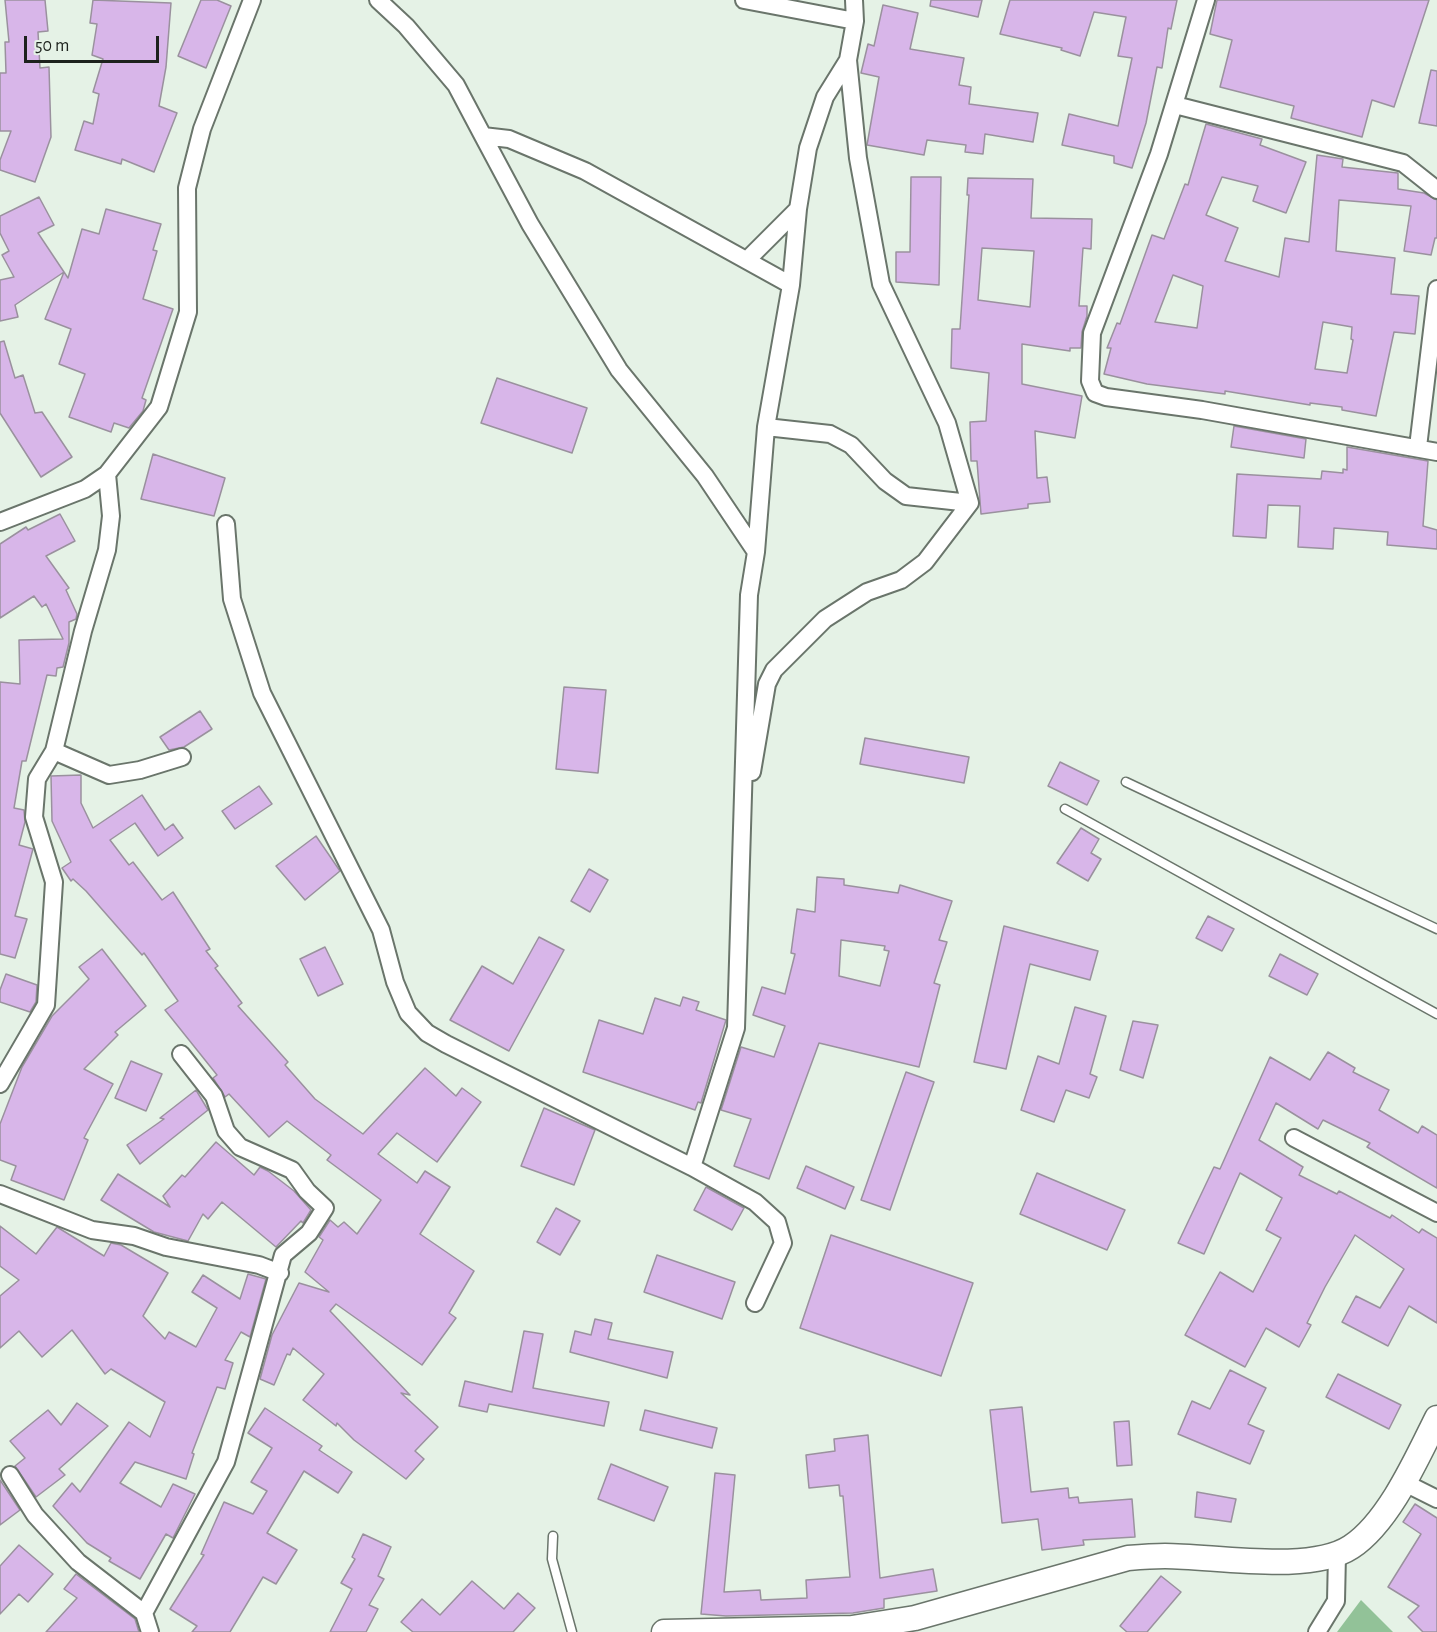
<!DOCTYPE html>
<html>
<head>
<meta charset="utf-8">
<style>
  body { margin:0 }
  #map { position:relative; width:1437px; height:1632px; overflow:hidden; background:#e5f2e6; font-family:"Alegreya Sans",sans-serif }
  canvas { display:block }
  .scale { position:absolute; left:24px; top:36px; width:135px; height:27px; box-sizing:border-box; border:3px solid #1d221d; border-top:0; padding-left:8px; font-size:18px; line-height:21px; white-space:nowrap; color:#1d221d; -webkit-text-stroke:4px #e5f2e6; paint-order:stroke }
</style>
</head>
<body>
<div id="map">
<canvas width="1437" height="1632"></canvas>
<div class="scale">50 m</div>
</div>
<script>
const c = document.querySelector('canvas').getContext('2d');
c.lineJoin = 'round';
function fill(path, color) { c.fillStyle = color; c.fill(path, 'evenodd'); }
function stroke(path, color, width, dash) { c.strokeStyle = color; c.lineWidth = width; c.lineCap = dash ? 'butt' : 'round'; c.setLineDash(dash || []); c.stroke(path); }
fill(new Path2D(`
  M1361 1600 1393 1632H1337Z`), '#92c298');
const building = new Path2D(`
  M5 0H45L48 31 38 32 40 68 49 67 51 137 35 182 0 170V160L11 131H0V73H6L5 42H9Z
  M93 0 171 3 166 67 159 106 177 113 154 172 122 159 121 164 75 150 84 121 93 124 99 94 93 92 103 59 92 55 97 24 90 23Z
  M201 0H217L231 6 206 68 178 56Z
  M931 0H982L978 17 930 6Z
  M1010 0H1177L1171 29 1168 28 1162 68 1157 67 1146 123 1132 168 1114 163V156L1062 145 1069 114 1118 126 1132 58 1118 56 1126 17 1094 12 1080 56 1061 50 1062 48 1000 34Z
  M1217 0H1429L1394 107 1372 100 1362 137 1291 118 1294 106 1220 87 1232 40 1210 34Z
  M883 5 918 13 910 49 964 58 959 85 971 87 969 104 1038 113 1033 142 985 134 983 154 965 152 966 145 927 140 924 155 867 145 879 77 861 73 868 44 874 46Z
  M1431 70 1437 71V126L1419 123Z
  M1206 124 1262 139 1260 145 1306 162 1286 213 1253 201 1258 186 1222 177 1206 215 1238 228 1225 261 1279 277 1285 238 1309 242 1317 155 1343 159 1342 167 1398 173V189L1424 193 1437 200V238H1435L1431 255 1404 251 1411 206 1339 200 1336 251 1395 258 1391 294 1419 296 1415 334 1394 332 1376 416 1342 410V407L1310 403V405L1225 391V394L1147 384 1104 374 1111 348H1107L1117 323 1120 324 1152 235 1164 239 1185 184 1188 185ZM1173 275 1203 286 1197 328 1155 322ZM1323 322 1352 327 1351 339 1353 340 1347 373 1315 369Z
  M911 177H941L939 285 896 282V252H910Z
  M968 178 1033 179 1031 218 1092 219 1091 249 1083 248 1079 306H1087V316L1082 332 1081 348H1070V351L1022 344V384L1082 396 1075 438 1035 431 1037 478 1047 477 1050 502 1028 504V508L981 514 977 461H971L970 422 986 421 989 373 951 368 952 329H960L969 195H967ZM982 248 1034 251 1030 307 978 300Z
  M39 197 54 225 38 233 64 272 15 305 18 317 0 321V280L14 277 2 255 9 251 0 233V216Z
  M106 209 161 224 153 250 157 251 143 299 173 309 142 398 146 400 143 411 129 428 114 423 111 432 69 417 85 374 59 364 71 329 45 319 64 272 68 278 82 229 99 234Z
  M4 341 15 378 23 375 35 413 42 412 72 457 41 477 0 413V342Z
  M497 378 587 408 572 453 481 423Z
  M1234 426 1306 439 1304 458 1231 447Z
  M1347 447 1428 461 1423 526 1437 530V549L1387 545 1388 532 1334 528 1333 549 1298 547 1300 506 1268 505 1266 538 1233 536 1237 474 1321 479 1322 471 1343 473V469L1347 470Z
  M153 454 225 478 214 516 141 499Z
  M60 514 75 541 46 556 69 588 66 590 77 614 76 619 69 622V643L63 667 57 668 56 676 47 675 26 761H22L14 808 24 810 25 822 19 845 33 849 15 916 27 919 15 958 0 954V682L20 684 19 640 63 639 46 604 42 607 34 596 0 618V544L26 527 28 530Z
  M564 687 606 690 598 773 556 769Z
  M200 711 212 729 184 747 169 750 160 737Z
  M865 738 969 757 964 783 860 764Z
  M1060 762 1099 781 1087 805 1048 786Z
  M81 775V803L93 828 142 795 165 830 173 824 183 838 158 856 135 823 110 840 129 865 133 862 162 900 173 892 210 949 206 951 218 966 215 968 242 1003 238 1006 288 1062 285 1065 315 1099 363 1134 425 1068 456 1096 462 1088 481 1102 437 1162 397 1133 378 1154 417 1183 425 1171 450 1187 420 1234 474 1271 449 1313 456 1318 422 1365 336 1304 330 1311 410 1395 401 1393 438 1427 415 1451 424 1459 406 1479 354 1440 337 1423 336 1426 303 1400 324 1374 293 1348 290 1355 287 1354 274 1385 260 1379 272 1335 299 1283 329 1292 305 1272 323 1240 319 1237 330 1220 338 1227 344 1222 357 1234 381 1200 327 1160 331 1155 287 1121 269 1137 229 1094 225 1097 213 1078 217 1075 165 1010 178 1001 144 953 142 955 86 891 73 879 71 881 62 868 71 862 52 821 51 776Z
  M259 786 272 804 235 829 222 811Z
  M1081 828 1099 839 1091 853 1101 859 1088 881 1057 863Z
  M316 836 340 871 305 900 276 866Z
  M589 869 608 880 590 912 571 901Z
  M817 877 844 879V885L898 893 900 885 952 901 939 940 947 942 934 983 940 985 919 1067 819 1043 769 1179 734 1166 751 1119 721 1110 741 1047 774 1057 785 1026 753 1015 762 987 785 994 795 954 791 953 797 909 815 912ZM841 940 885 946 884 950 889 951 880 986 839 976Z
  M1208 916 1234 929 1222 951 1196 938Z
  M1004 926 1098 951 1090 980 1030 964 1006 1069 974 1062Z
  M539 937 564 950 509 1051 450 1020 482 966 513 984Z
  M325 947 343 984 318 996 300 959Z
  M102 949 146 1006 115 1032 118 1035 84 1069 113 1084 84 1138 88 1140 64 1200 11 1180 16 1166 0 1160V1124L22 1067 52 1016 89 979 79 967Z
  M1280 954 1318 974 1307 995 1269 976Z
  M6 974 37 985 36 1002 30 1012 0 1002V990Z
  M683 997 699 1002 696 1010 726 1020 701 1103 698 1102 695 1110 583 1072 599 1020 643 1034 655 998 680 1006Z
  M1075 1007 1106 1016 1090 1074 1097 1077 1089 1098 1066 1090 1054 1122 1021 1110 1038 1056 1059 1064Z
  M1133 1021 1158 1025 1143 1078 1120 1070Z
  M1328 1052 1355 1068 1353 1072 1389 1090 1379 1110 1418 1133 1422 1126 1437 1135V1188L1367 1147 1370 1143 1323 1120 1318 1129 1276 1103 1259 1140 1303 1167 1299 1175 1337 1194 1339 1191 1390 1218 1392 1215 1419 1233 1422 1229 1437 1238V1323L1409 1306 1388 1346 1342 1322 1356 1296 1380 1308 1404 1269 1355 1235 1325 1287 1307 1323 1311 1325 1299 1347 1266 1328 1245 1367 1185 1335 1220 1272 1253 1292 1281 1238 1266 1230 1282 1198 1240 1173 1204 1254 1178 1243 1214 1167 1220 1169 1270 1057 1310 1080Z
  M131 1061 162 1074 146 1111 115 1098Z
  M906 1072 934 1082 890 1210 861 1200Z
  M196 1090 208 1110 140 1164 127 1145 164 1119 160 1118Z
  M544 1108 595 1130 574 1185 521 1166Z
  M216 1142 254 1175 260 1167 268 1171 294 1191 311 1210 303 1223 301 1221 276 1247 222 1202 208 1219 203 1214 188 1241 154 1232 101 1200 118 1174 170 1207 163 1196 182 1175 185 1177Z
  M806 1166 854 1187 845 1209 797 1188Z
  M1037 1173 1125 1210 1107 1250 1020 1214Z
  M706 1187 744 1208 732 1230 694 1210Z
  M556 1208 580 1221 560 1255 537 1242Z
  M0 1226 36 1254 57 1227 104 1256 111 1243 121 1245 168 1273 143 1316 165 1339 169 1332 196 1347 217 1308 192 1292 203 1275 240 1299 248 1274 266 1279 250 1337 241 1332 225 1360 233 1363 225 1389 217 1387 192 1453 194 1454 186 1479 135 1462 120 1483 161 1507 173 1484 195 1494 173 1538 166 1534 140 1579 109 1561 111 1558 87 1543 53 1506 72 1483 80 1492 129 1422 150 1437 165 1402 111 1369 105 1374 72 1330 42 1357 19 1331 0 1348V1296L19 1280 0 1266Z
  M831 1235 973 1283 941 1376 800 1328Z
  M657 1255 735 1282 722 1319 644 1292Z
  M595 1319 612 1323 608 1339 673 1352 667 1378 570 1352 575 1331 591 1335Z
  M524 1331 543 1334 533 1388 609 1402 604 1426 489 1404 487 1412 459 1406 465 1381 512 1392Z
  M1230 1370 1266 1388 1248 1424 1264 1431 1250 1464 1178 1434 1192 1401 1210 1409Z
  M1338 1374 1401 1405 1389 1429 1326 1397Z
  M77 1403 108 1426 59 1469 65 1475 36 1497 15 1466 25 1458 10 1441 48 1410 61 1425Z
  M1022 1407 1031 1492 1068 1488 1069 1498 1078 1497 1079 1503 1132 1499 1135 1537 1083 1540 1084 1545 1042 1550 1038 1519 1002 1523 990 1410Z
  M265 1408 322 1446 319 1450 352 1472 338 1493 304 1471 267 1533 297 1550 276 1584 263 1577 230 1632H192L197 1626 170 1609 204 1555 201 1554 224 1502 253 1514 267 1491 251 1482 272 1448 248 1433Z
  M645 1410 717 1428 712 1448 640 1430Z
  M1129 1421 1132 1465 1117 1466 1114 1422Z
  M868 1435 880 1578 933 1569 937 1591 884 1599V1608L853 1613 726 1616 701 1614 715 1473 735 1475 724 1592 760 1590 761 1600 807 1598 806 1580 850 1577 843 1496H840L839 1485 809 1488 806 1455 835 1451 834 1439Z
  M611 1464 668 1487 654 1521 598 1499Z
  M0 1480 20 1510 0 1525Z
  M1197 1492 1236 1499 1231 1522 1195 1517Z
  M1415 1504 1437 1518V1632H1423L1408 1617 1419 1606 1388 1587 1421 1534 1403 1522Z
  M363 1534 391 1547 378 1576 384 1579 369 1605 378 1609 366 1632H330L352 1589 341 1583 355 1559 352 1557Z
  M19 1545 53 1574 28 1602 19 1594 0 1614V1566Z
  M76 1574 135 1619 139 1632H46L77 1598 64 1589Z
  M1161 1576 1181 1592 1147 1632H1127L1120 1626Z
  M472 1581 504 1609 518 1593 535 1608 513 1632H413L401 1622 422 1599 440 1615Z`);
fill(building, '#d8b6e9');
stroke(building, '#9a919e', 1.5);
const lane = new Path2D(`
  M1126 782 1437 929
  M1065 809 1437 1014
  M553 1536 552 1559 572 1632`);
const street = new Path2D(`
  M378 0 406 26 456 85 483 136 509 139 585 171 791 285
  M744 0 855 21 848 60 858 158 881 284 947 423 970 503
  M854 0 855 21
  M1206 0 1159 154 1092 333 1090 381 1095 393 1106 397 1202 410 1437 452
  M1175 105 1403 163 1437 190
  M483 136 530 224 619 370 705 476 756 552
  M747 260 798 209
  M766 427 830 434 851 445 885 481 906 496 970 503
  M1418 447 1437 289
  M0 522 85 489 107 474 159 407 188 312 187 188 202 129 252 0
  M226 524 232 599 262 693 381 930 395 982 408 1013 427 1033 446 1044 692 1167 755 1202 777 1222 783 1243 755 1303
  M54 751 109 775 140 770 182 757
  M752 772 767 684 774 670 825 619 867 592 901 580 925 562 970 503
  M0 1084 46 1005 54 882 34 817 37 779 54 751 83 631 107 550 111 516 107 474
  M1294 1138 1437 1213
  M692 1167 736 1028 749 595 756 552 766 427 791 285 798 209 808 148 825 97 848 60
  M0 1194 92 1230 134 1236 166 1247 259 1265 280 1273
  M10 1475 35 1515 78 1562 144 1613
  M1405 1483 1437 1499
  M150 1632 144 1613 226 1462 283 1255 309 1233 325 1208 307 1191 292 1170 240 1147 226 1131 214 1096 181 1054
  M1317 1632 1336 1601 1337 1554`);
const secondary = new Path2D(`
  M664 1632 852 1628 915 1618 1128 1558C1140 1557 1153 1556 1165 1556 1214 1556 1310 1574 1351 1547 1389 1522 1417 1458 1437 1418`);
stroke(lane, '#6a756b', 11);
stroke(street, '#6a756b', 20);
stroke(secondary, '#6a756b', 27);
stroke(lane, '#fff', 8);
stroke(street, '#fff', 16);
stroke(secondary, '#fff', 24);
</script>
</body>
</html>
